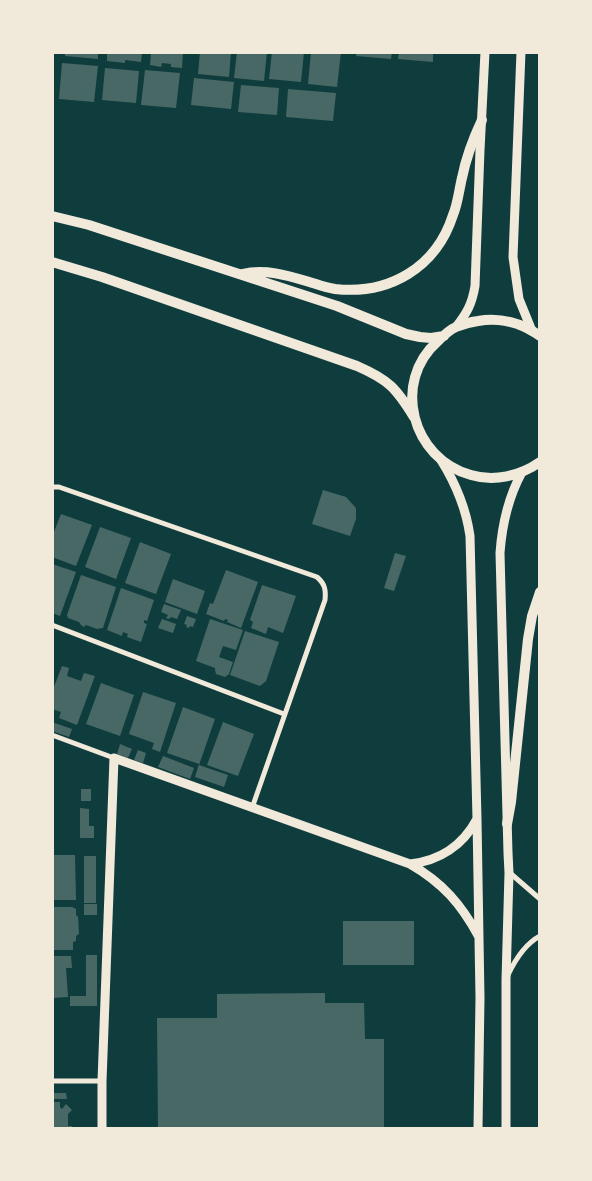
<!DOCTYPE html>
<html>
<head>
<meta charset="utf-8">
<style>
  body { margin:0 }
  #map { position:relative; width:592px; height:1181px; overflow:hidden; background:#0f3d3e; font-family:"Archivo Narrow",sans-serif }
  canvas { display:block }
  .frame { position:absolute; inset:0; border:54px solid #f1e9da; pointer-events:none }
</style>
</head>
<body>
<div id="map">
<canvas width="592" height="1181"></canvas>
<div class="frame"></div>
</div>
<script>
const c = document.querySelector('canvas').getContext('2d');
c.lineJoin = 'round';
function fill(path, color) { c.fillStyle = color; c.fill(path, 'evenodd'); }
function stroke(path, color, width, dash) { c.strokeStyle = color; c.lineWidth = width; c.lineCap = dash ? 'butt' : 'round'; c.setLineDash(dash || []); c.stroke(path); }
fill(new Path2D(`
  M65 52H98V59L65 56Z
  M107 52H142L141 62 125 60V63L107 61Z
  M151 52H183L182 68 171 67V64L162 63 161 67 150 65Z
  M200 52H231L229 77 198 74Z
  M237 52H267L264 81 234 78Z
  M272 52H304L301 82 269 79Z
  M311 52H341L337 87 308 84Z
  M357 52H392L391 59 356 56Z
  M399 52H433V62L398 59Z
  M62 63 98 66 94 102 59 99Z
  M105 68 139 71 136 103 102 100Z
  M145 70 180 73 176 108 141 105Z
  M194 78 234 82 231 109 191 105Z
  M241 85 279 88 277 115 238 112Z
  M288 89 336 93 333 121 286 117Z
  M323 490 346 497 356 508V519L350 536 312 524Z
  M61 514 92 525 76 566 52 557V537Z
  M100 527 131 538 116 579 85 567Z
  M140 542 171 554 156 594 125 583Z
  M395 553 406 556 394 591 384 588Z
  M52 564 76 572 60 616 52 613Z
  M226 570 258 582 241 628 227 622 228 620 225 619 224 621 206 614 210 603 213 604Z
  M81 575 116 587 103 628 97 629 86 625 84 627 81 625 79 622 68 618 67 615Z
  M173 579 205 591 197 614 165 602Z
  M262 585 296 596 283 633 268 627 266 634 251 628 253 622 250 620Z
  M121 588 154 600 147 621 144 620V623L147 624 141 642 127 637 128 634 123 632 122 636 107 630Z
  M164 604 181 610 177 619 171 617 169 619 166 618 168 615 161 612Z
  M187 616 196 619 193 627 190 626 189 628 186 627 187 625 184 624Z
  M162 619 176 624 173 633 158 628Z
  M210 619 243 630 236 650 223 646 219 657 233 662 229 674 225 677 216 674 215 670V668L196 661Z
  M245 631 279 642 266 681 260 686 230 675Z
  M62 666 69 668 67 676 81 681 84 673 95 676 77 725 59 718 61 712 52 709V692Z
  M101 683 134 695 120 736 86 724Z
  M143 692 176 703 160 752 152 749 154 743 129 734Z
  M183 707 215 719 199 765 228 775 224 787 195 777 199 764 167 753Z
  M52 722 72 729 69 737 52 731Z
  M223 722 254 734 238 776 207 765Z
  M120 744 132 749 128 758 117 754Z
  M138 750 146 753 143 763 134 760Z
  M163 756 194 768 190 779 158 767Z
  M81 789H91V801H81Z
  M80 808 89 809V826H94V838H80Z
  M52 855H75L76 900H52Z
  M84 856H96V903H84Z
  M84 904H97V915H84Z
  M52 907H72L76 909V915L78 917 79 934 76 936V941L73 942V950H52Z
  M343 921H414V965H343Z
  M86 955H97V1006H70V996H86Z
  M52 956H71L72 968H66L68 997 52 998Z
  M325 993V1003H364L365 1039H384V1128H158L157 1018H217V994Z
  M52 1093H66L67 1099H52Z
  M52 1102H60V1107L62 1109 66 1104 72 1110 68 1114V1126H72V1128H52Z`), '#486865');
stroke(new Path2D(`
  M52 487H59L317 577C325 584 326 590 325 600L252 808
  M52 625 284 714
  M52 735 114 758
  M510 873 540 899
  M508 975C515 960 525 944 540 936
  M52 1081H102`), '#f1e9da', 5);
stroke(new Path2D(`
  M521 52 513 257 519 299 532 331
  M456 327C467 313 472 304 475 286L480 150 485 52
  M441 460C456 484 466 508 470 536L477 819 480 998 478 1128
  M410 864C440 861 463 845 477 819
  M102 1128V1081L114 758 410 864C443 883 461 904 479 937
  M506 1128V980L509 873 508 853 500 553C502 525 509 496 522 472`), '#f1e9da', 9);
stroke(new Path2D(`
  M52 216 89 225 337 306 406 334 420 337 431 338 444 336
  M52 262 102 277 357 366C389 380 396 388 414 417
  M242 274C268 268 292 277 316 284 322 286 329 288 335 289 389 295 436 268 453 215 458 203 459 190 462 178 466 158 473 139 482 120
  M540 336C522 323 500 317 478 321 471 322 463 324 456 327 449 330 443 336 438 341 391 382 412 459 471 475 494 482 520 476 540 462
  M507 824 511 802 528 639 532 616 540 592`), '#f1e9da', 10);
</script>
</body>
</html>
